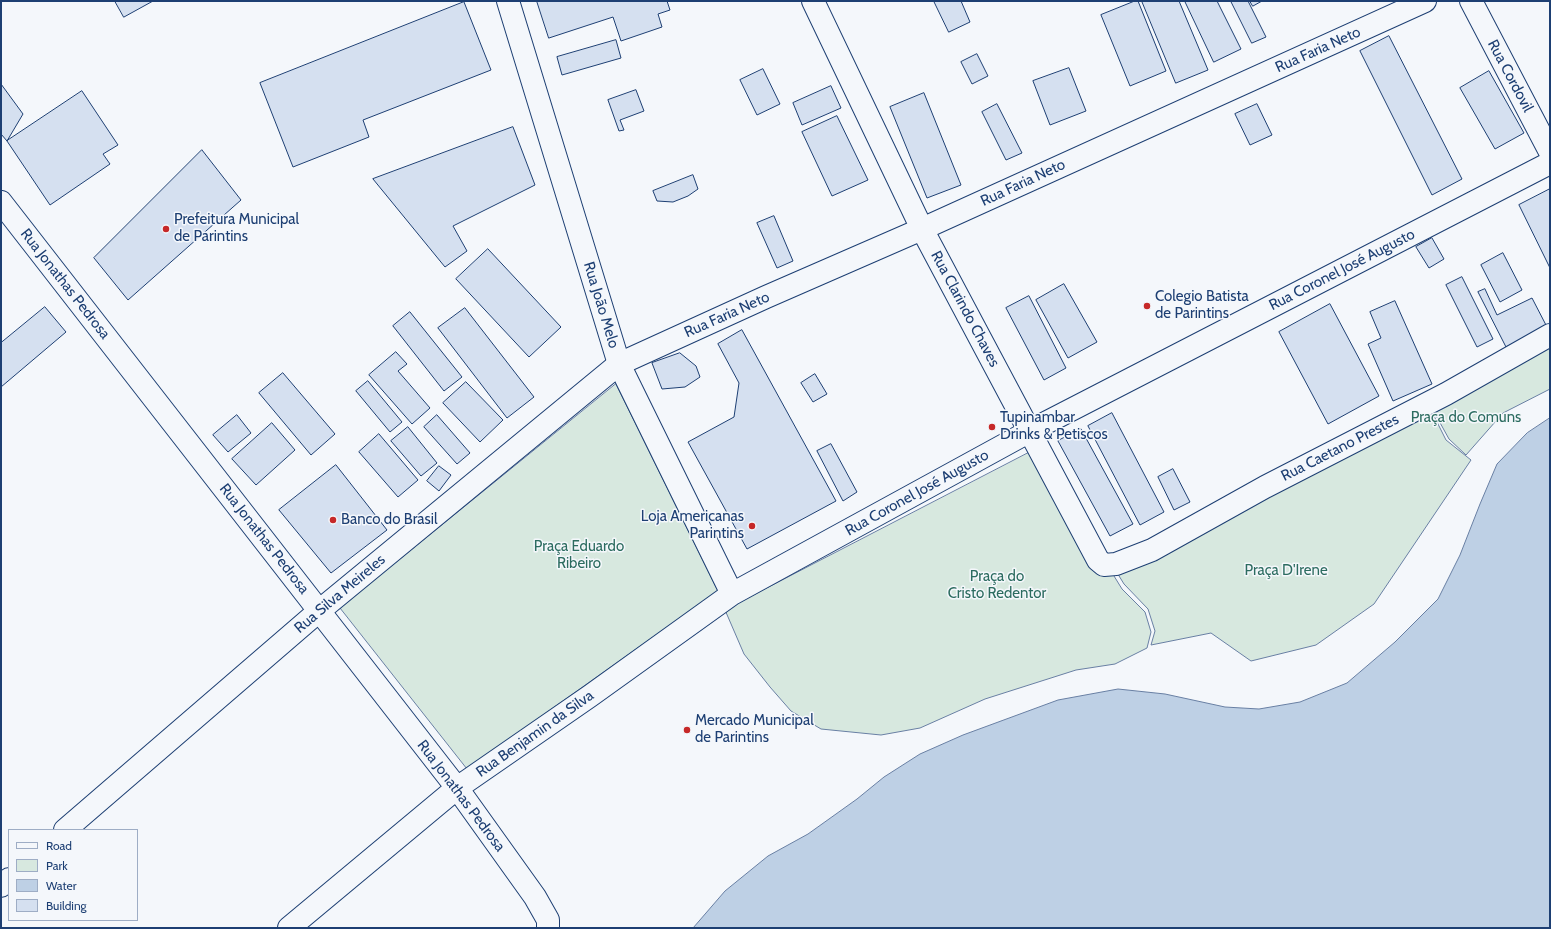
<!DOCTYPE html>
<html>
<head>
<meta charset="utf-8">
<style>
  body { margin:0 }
  #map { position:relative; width:1551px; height:929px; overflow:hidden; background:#f4f7fb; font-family:Cabin,sans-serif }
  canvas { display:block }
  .frame { position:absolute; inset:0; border:2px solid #1d3f73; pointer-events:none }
  .legend { position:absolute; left:8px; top:829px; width:130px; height:92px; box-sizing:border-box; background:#f4f7fb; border:1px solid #9eadc5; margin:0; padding:5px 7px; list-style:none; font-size:12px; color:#1d3f73 }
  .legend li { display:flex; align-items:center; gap:8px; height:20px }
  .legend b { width:20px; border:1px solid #9eadc5 }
</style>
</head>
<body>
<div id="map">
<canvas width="1551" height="929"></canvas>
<div class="frame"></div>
<ul class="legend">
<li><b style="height:5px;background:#f4f7fb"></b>Road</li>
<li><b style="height:11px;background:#d7e8df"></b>Park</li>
<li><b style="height:11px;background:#bed0e5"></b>Water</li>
<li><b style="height:11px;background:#d5e0f0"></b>Building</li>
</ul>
</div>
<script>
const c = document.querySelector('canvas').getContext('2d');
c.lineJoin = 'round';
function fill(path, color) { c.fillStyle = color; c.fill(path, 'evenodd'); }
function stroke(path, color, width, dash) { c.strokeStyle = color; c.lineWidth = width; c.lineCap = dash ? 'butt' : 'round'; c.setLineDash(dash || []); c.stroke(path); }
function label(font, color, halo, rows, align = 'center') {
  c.font = font + ' Cabin,sans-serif'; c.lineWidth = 3; c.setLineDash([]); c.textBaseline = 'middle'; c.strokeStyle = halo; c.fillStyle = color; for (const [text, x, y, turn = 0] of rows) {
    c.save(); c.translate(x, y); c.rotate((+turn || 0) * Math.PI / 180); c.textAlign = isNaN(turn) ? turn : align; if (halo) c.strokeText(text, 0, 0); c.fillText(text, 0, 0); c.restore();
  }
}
const green = new Path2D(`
  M1550 342V389L1503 413 1466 455 1449 439 1433 410Z
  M616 384 718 591 467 769 340 608Z
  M1430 408 1446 440 1471 460 1374 604 1316 645 1251 661 1211 633 1151 645 1155 631 1148 609 1124 584 1116 571Z
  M1036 449 1122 589 1145 612 1151 632 1147 648 1115 664 1076 670 985 699 920 728 881 735 821 729 791 711 770 687 744 654 725 610Z`);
fill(green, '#d7e8df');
stroke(green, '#687fa3', 1);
const water = new Path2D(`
  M1550 418V928H693L725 891 768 856 808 834 857 799 884 777 920 754 963 735 1058 700 1118 689 1165 694 1225 707 1259 709 1300 702 1347 683 1395 642 1438 599 1460 555 1480 504 1497 464 1527 433Z`);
fill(water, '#bed0e5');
stroke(water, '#687fa3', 1);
const building = new Path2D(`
  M115 1H153L124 17Z
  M537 1H667L670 10 658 14 662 27 621 41 613 17 549 38Z
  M934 1H961L970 22 949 32Z
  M1135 1H1138L1166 71 1130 86 1101 15Z
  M1142 1H1179L1208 70 1176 83Z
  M1185 1H1217L1241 49 1214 62Z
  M1231 1H1248L1266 37 1252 43Z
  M1250 1H1262L1253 6Z
  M464 2 491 70 363 120 369 137 293 167 260 83Z
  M1389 36 1462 179 1432 195 1360 51Z
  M616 40 621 58 562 75 557 57Z
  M977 54 988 76 972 84 961 62Z
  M1069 68 1086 111 1050 125 1033 81Z
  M763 69 780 104 757 115 740 80Z
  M1489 71 1524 133 1495 149 1460 88Z
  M1 84 23 114 7 141 1 134Z
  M831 86 841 108 802 125 793 103Z
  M636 90 644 111 620 120 624 130 619 131 608 100Z
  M82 91 118 145 103 154 110 164 50 205 7 141Z
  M924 93 961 185 927 198 890 107Z
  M997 104 1022 153 1006 160 982 112Z
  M1257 104 1272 135 1250 145 1235 114Z
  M837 116 868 180 832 196 802 132Z
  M513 127 535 185 453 226 467 251 445 267 373 179Z
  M202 150 241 200 128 300 94 258Z
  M693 175 698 189 688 196 673 202 657 201 653 191Z
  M1550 189V268L1519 205Z
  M774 216 793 261 777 268 757 223Z
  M1432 238 1444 259 1429 268 1416 247Z
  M488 249 561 327 529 357 456 279Z
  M1503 253 1522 290 1500 302 1481 265Z
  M1462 277 1493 339 1477 347 1446 285Z
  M1064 284 1097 342 1068 358 1036 300Z
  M1485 289 1497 315 1532 298 1547 327 1506 347 1478 292Z
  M1029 296 1066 368 1044 380 1006 308Z
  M1395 301 1432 384 1393 401 1368 344 1381 338 1370 312Z
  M1330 304 1379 396 1328 424 1279 332Z
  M45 307 66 332 1 387V343Z
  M465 308 534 397 507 418 438 328Z
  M410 312 462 377 444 391 393 326Z
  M742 330 836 501 747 549 688 442 734 417 739 383 718 344Z
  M396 352 407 364 398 371 430 408 412 424 369 375Z
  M680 353 696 366 700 377 685 387 662 389 652 363Z
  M283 373 335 434 311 455 259 393Z
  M815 374 827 394 813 402 801 383Z
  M368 381 402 422 390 432 356 391Z
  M466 382 503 420 480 442 443 403Z
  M1112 413 1164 512 1140 525 1088 426Z
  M237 415 251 433 228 452 213 435Z
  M437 415 470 453 457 464 424 427Z
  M272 423 295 450 256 485 232 459Z
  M408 427 437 463 421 476 391 441Z
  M1081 429 1133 524 1110 536 1058 441Z
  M379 434 418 480 398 497 359 452Z
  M831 444 857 492 843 501 817 451Z
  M336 465 387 530 331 573 279 510Z
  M439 466 451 475 439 491 427 481Z
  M1173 469 1190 502 1174 510 1158 477Z`);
fill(building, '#d5e0f0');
stroke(building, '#1d3f73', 1);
const minor = new Path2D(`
  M508 1 619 364 732 594
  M813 1 922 229 1098 560 1104 565 1116 564 1152 550 1265 487 1446 394 1550 335
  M1471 1 1550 152
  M1 202 457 788 535 897 548 920V928
  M289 928 457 788 590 696 732 594 1030 431 1550 163`);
const tertiary = new Path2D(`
  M65 830 319 611 619 364 766 297 922 229 1425 1
  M1 886 9 879`);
stroke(minor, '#1d3f73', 24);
stroke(tertiary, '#1d3f73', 24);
stroke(minor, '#f4f7fb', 22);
stroke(tertiary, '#f4f7fb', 22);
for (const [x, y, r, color] of [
  [166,229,4,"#c62828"],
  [1147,306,4,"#c62828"],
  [992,427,4,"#c62828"],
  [333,520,4,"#c62828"],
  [752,526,4,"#c62828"],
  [687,730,4,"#c62828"]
]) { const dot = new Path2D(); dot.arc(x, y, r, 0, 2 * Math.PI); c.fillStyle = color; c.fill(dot); stroke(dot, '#f4f7fb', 1.5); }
label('15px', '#1d3f73', '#f4f7fb', [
  ["Rua Faria Neto",1318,50,-24],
  ["Rua Cordovil",1510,76,62],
  ["Rua Faria Neto",1023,183,-25],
  ["Rua Coronel José Augusto",1342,270,-27],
  ["Rua Jonathas Pedrosa",65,284,52],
  ["Rua João Melo",601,305,73],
  ["Rua Clarindo Chaves",965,309,62],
  ["Rua Faria Neto",727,315,-24],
  ["Rua Caetano Prestes",1340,448,-27],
  ["Rua Coronel José Augusto",917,493,-29],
  ["Rua Jonathas Pedrosa",264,539,52],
  ["Rua Silva Meireles",340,594,-40],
  ["Rua Benjamin da Silva",535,734,-35],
  ["Rua Jonathas Pedrosa",461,796,53]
]);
label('15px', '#1d3f73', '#f4f7fb', [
  ["Prefeitura Municipal",174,220],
  ["de Parintins",174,237],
  ["Colegio Batista",1155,297],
  ["de Parintins",1155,314],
  ["Tupinambar",1000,418],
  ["Drinks & Petiscos",1000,435],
  ["Loja Americanas",744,517,"right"],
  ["Parintins",744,534,"right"],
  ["Banco do Brasil",341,520],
  ["Mercado Municipal",695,721],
  ["de Parintins",695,738]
], 'left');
label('15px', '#2c6c60', '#f4f7fb', [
  ["Praça do Comuns",1466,418],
  ["Praça Eduardo",579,547],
  ["Ribeiro",579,564],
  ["Praça D'Irene",1286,571],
  ["Praça do",997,577],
  ["Cristo Redentor",997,594]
]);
</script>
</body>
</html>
